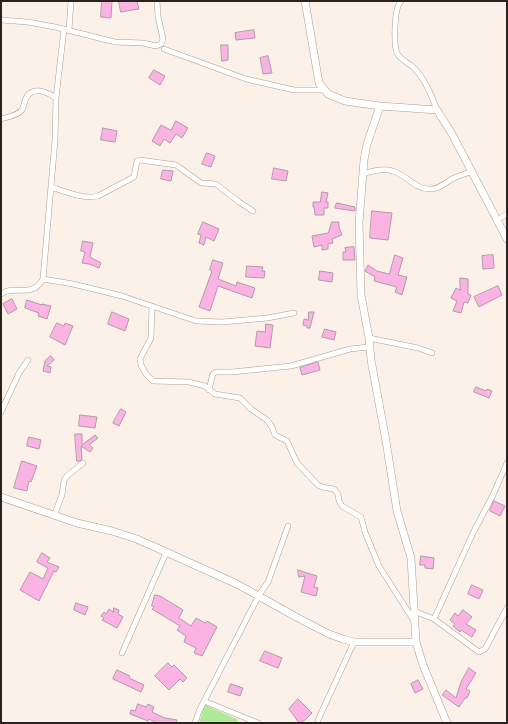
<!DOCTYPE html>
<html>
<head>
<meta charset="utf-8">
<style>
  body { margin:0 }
  #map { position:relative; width:508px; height:724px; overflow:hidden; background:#fcf1e8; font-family:Lato,sans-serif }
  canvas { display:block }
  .frame { position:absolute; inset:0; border:2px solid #2a231d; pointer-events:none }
</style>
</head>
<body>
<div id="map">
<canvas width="508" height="724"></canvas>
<div class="frame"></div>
</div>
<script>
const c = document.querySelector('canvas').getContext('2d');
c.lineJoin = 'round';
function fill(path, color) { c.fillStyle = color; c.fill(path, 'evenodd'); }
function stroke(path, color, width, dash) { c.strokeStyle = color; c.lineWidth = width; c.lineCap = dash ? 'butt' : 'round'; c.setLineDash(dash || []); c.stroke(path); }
fill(new Path2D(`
  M203 704 237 719 238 723H199L202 714Z`), '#aeea98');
const building = new Path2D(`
  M102 1H112L111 18 101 17Z
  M119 1H137L139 9 121 12Z
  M254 30 255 38 236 40 235 33Z
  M221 45H228V60L222 61Z
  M268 56 272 73 263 74 260 58Z
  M154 70 165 76 160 85 149 78Z
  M176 121 188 128 182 138 176 134 170 143 164 139 160 146 152 141 161 125 171 130Z
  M103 128 117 131 115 142 101 140Z
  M207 153 215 156 211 167 202 164Z
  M274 168 288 171 286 181 272 179Z
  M163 170 173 171 171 181 161 179Z
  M322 192 328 193 326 202H328V208H324V215H315L314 207H313V202H320Z
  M337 203 355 207V211L335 208Z
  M372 211 392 213 388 240 370 238Z
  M203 222 219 229 214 241 206 237 204 245 199 243 201 235 198 234Z
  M332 222H339V227L342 235 332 239 333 243 328 244V249L322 250V245L314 247 312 236 328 233Z
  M83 241 93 243 90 257 101 263 99 268 89 264 82 263 85 252 81 251Z
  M354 247 355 260H343V252H346L345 248Z
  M395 255 403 258 398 275 407 277 402 295 395 292 397 287 374 281 375 277 365 271 368 265 377 271 389 274Z
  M493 255 494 268 483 269 482 256Z
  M213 260 223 263 218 279 236 286 237 282 255 288 252 298 218 286 210 311 199 307 212 271 210 270Z
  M247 266 263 267 262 271H265L264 278 246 277Z
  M320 271 333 273 332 282 319 280Z
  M460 278 468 279V294L471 295 468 303 464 302 461 313 453 311 457 301 451 298 456 288 460 290Z
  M498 286 502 295 479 307 474 297Z
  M12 299 17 309 8 314 3 304Z
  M27 300 42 305V304L51 306 47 319 38 316 39 313 25 308Z
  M112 312 129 319 125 331 108 324Z
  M309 312H314L310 328H307V326L303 325 304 319 308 320Z
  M57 323 64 326 65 323 73 326 65 345 50 337Z
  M266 324 273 325 270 348 255 346 257 331 265 332Z
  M325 329 336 332 334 340 322 337Z
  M51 356 54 360 47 366 51 367 50 373 43 371 45 361Z
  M318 362 320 370 302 375 300 368Z
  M476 387 486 391 487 389 492 391 489 398 474 392Z
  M121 409 126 412 119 426 113 423Z
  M80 415 97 417 95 428 79 426Z
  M75 434H82V445L95 435 98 438 89 445 93 448 90 452 81 446 82 459 80 461H77Z
  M29 437 41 440 39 449 27 446Z
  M22 461 37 466 31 482 29 481 27 491 14 488Z
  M494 501 505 506 500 516 490 511Z
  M42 553 50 558 47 562 59 567 56 572 54 571 39 601 20 590 30 572 43 579 48 568 37 562Z
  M421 556 434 558 433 569 425 568V565H420Z
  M298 570 317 576 314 587 318 588 316 596 301 592 305 576 299 577Z
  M472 585 483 590 479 599 468 594Z
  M155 595 160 596 183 610 179 618 191 626 196 618 205 623 207 621 217 627 202 656 194 653 196 648 184 642 186 636 177 630 180 626 152 609 154 607 152 606Z
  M76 603 88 607 85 615 74 610Z
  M114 608 119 610 118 614 123 617 117 628 102 620 104 618 101 616 104 612 106 614 109 609 113 612Z
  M463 610 472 617 466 624 476 630 472 637 461 630 460 632 453 626 455 624 450 620 455 613 458 616Z
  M265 651 282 658 278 668 260 661Z
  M168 663 172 667 174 665 187 678 183 682 180 679 169 690 155 676Z
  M469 668 476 673 466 689 470 691 467 698H465L459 707 442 695 446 690 456 698 461 682Z
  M117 670 130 676 129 678 144 685 141 692 113 679Z
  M418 680 423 689 415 693 411 684Z
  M231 684 243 688 240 696 228 692Z
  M298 699 312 713 305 720 299 723 289 709Z
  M138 704 146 707 148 704 154 707 152 712 165 718 177 720 176 723H157L149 719 148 721 130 714 131 710 135 711Z`);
fill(building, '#fbb3e4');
stroke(building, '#ae9ba8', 1);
const street = new Path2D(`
  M401 1C394 8 393 47 398 55 402 60 408 63 413 67 425 79 431 94 437 110
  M1 20 28 22 55 27 115 42 143 43 156 46 161 44 163 39 158 16 157 1
  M69 30 71 1
  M164 49 246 79 294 90H324
  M1 119C7 117 17 116 22 110 24 107 24 102 26 98 33 85 47 92 56 98
  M363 174C372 171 384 168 393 171 406 175 415 189 429 189 439 190 446 182 454 178 460 175 466 174 472 171
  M51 187C64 191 85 200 98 196L134 177 137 161 140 160 176 165 201 183 216 184 239 202 253 211
  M497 220 507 214
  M43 279 73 284 122 296 196 321 222 322 267 318 294 313
  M1 294C14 284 32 299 43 279L55 140 56 98 64 29
  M152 306 151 338 140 359 141 365 146 374 153 381 189 382 205 386 215 394 240 398 251 409 267 420 272 427 275 435 287 441 297 463 318 485 322 487 334 489 338 494 339 501 342 506 361 517 365 532 379 566 414 621
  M369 338 418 348 432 353
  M209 390 212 377 213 374 216 372H232L291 366 350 349 368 347
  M1 412 19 373 28 360
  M54 516 62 495 64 480 68 475 83 463
  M414 611 434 619 479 652 485 649 507 608
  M434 619 473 533 493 495 507 463
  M122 653 166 553
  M204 701 258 723
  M318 720 354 642
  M195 723 199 711 259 595 268 582 288 526`);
const secondary = new Path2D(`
  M305 1 319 83 328 94 345 101 380 106 437 110 452 134 507 239
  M380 106 367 144 364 160 359 223 361 295 369 338 371 360 386 441 397 511 411 558 416 642 423 665 447 723
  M1 497 77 523 112 531 137 539 237 584 298 618 329 634 343 639 354 642H416`);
stroke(street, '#ae9d8f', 6);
stroke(secondary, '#ae9d8f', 8);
stroke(street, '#fff', 5);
stroke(secondary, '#fff', 7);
</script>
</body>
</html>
